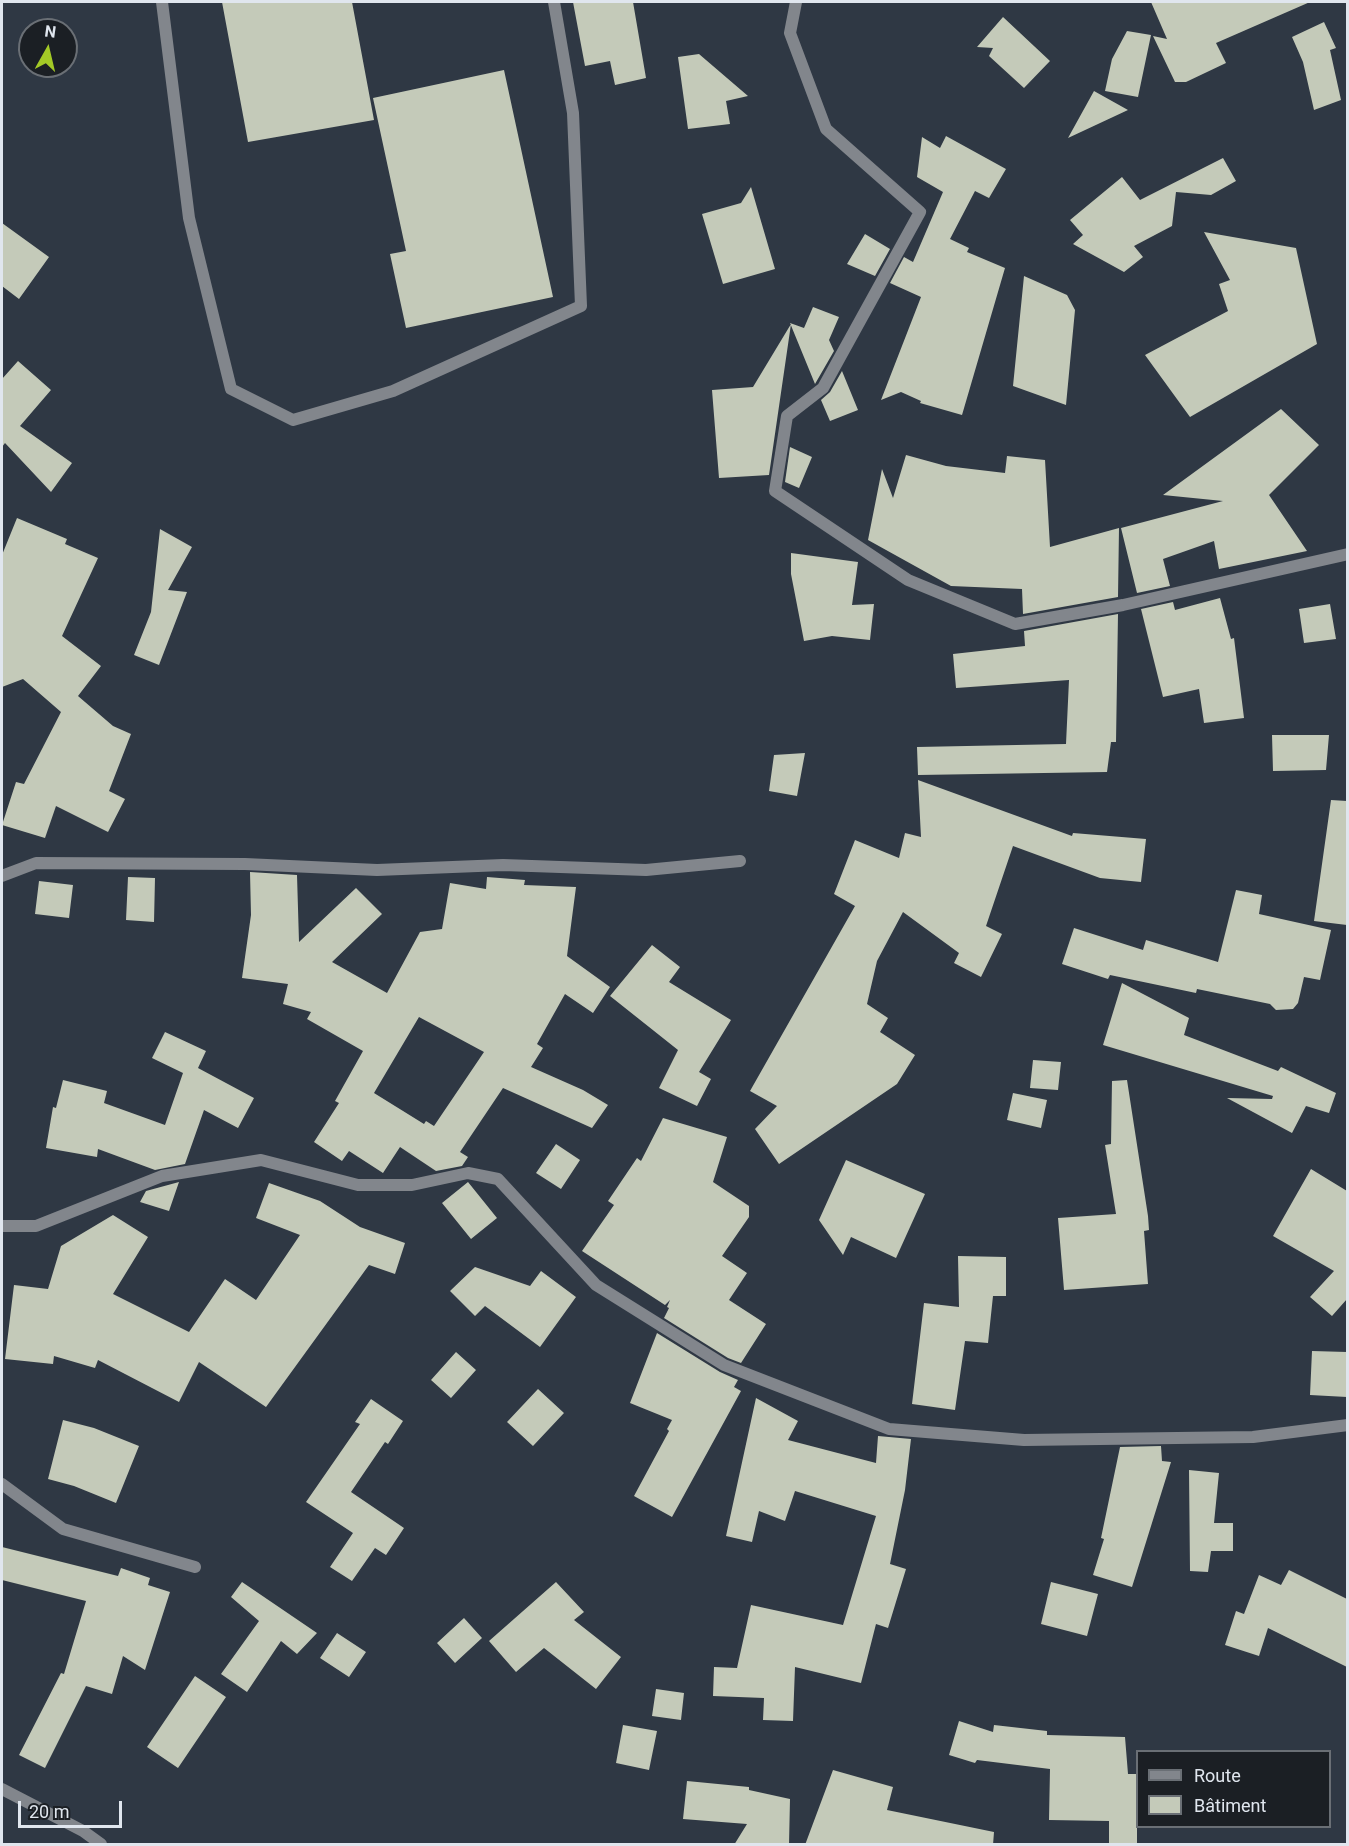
<!DOCTYPE html>
<html>
<head>
<meta charset="utf-8">
<style>
  body { margin:0 }
  #map { position:relative; width:1349px; height:1846px; overflow:hidden; background:#2f3844; font-family:Roboto,sans-serif }
  canvas { display:block }
  .frame { position:absolute; inset:0; border:3px solid #e0e6ee; pointer-events:none }
  .legend { position:absolute; left:1136px; top:1750px; width:195px; height:78px; box-sizing:border-box; background:#1b1f24; border:2px solid #6a6f75; margin:0; padding:8px 10px; list-style:none; font-size:18px; color:#e0e6ee }
  .legend li { display:flex; align-items:center; gap:12px; height:30px }
  .legend b { width:30px; border:2px solid #6a6f75 }
  .north { position:absolute; left:18px; top:18px; width:60px; height:60px; box-sizing:border-box; background:#1b1f24; border:2px solid #6a6f75; border-radius:50%; rotate:8deg; font-size:16px; font-weight:700; line-height:24px; text-align:center; color:#e0e6ee }
  .north::after { content:''; display:block; margin:auto; width:21px; height:27px; background:#a3c926; clip-path:polygon(50% 0,100% 100%,50% 72%,0 100%) }
  .scale { position:absolute; left:18px; top:1801px; width:104px; height:27px; box-sizing:border-box; border:3px solid #e0e6ee; border-top:0; padding-left:8px; font-size:18px; line-height:21px; white-space:nowrap; color:#e0e6ee; -webkit-text-stroke:4px #1b1f24; paint-order:stroke }
</style>
</head>
<body>
<div id="map">
<canvas width="1349" height="1846"></canvas>
<div class="frame"></div>
<ul class="legend">
<li><b style="height:8px;background:#82868c"></b>Route</li>
<li><b style="height:16px;background:#c4cab9"></b>Bâtiment</li>
</ul>
<div class="north">N</div>
<div class="scale">20 m</div>
</div>
<script>
const c = document.querySelector('canvas').getContext('2d');
c.lineJoin = 'round';
function fill(path, color) { c.fillStyle = color; c.fill(path, 'evenodd'); }
function stroke(path, color, width, dash) { c.strokeStyle = color; c.lineWidth = width; c.lineCap = dash ? 'butt' : 'round'; c.setLineDash(dash || []); c.stroke(path); }
fill(new Path2D(`
  M222 2H352L374 120 248 142Z
  M573 2H633L646 78 615 85 610 61 585 66Z
  M1151 2H1310L1216 43 1226 63 1186 82H1175L1153 36 1167 39Z
  M1003 17 1050 61 1024 88 989 56 993 48 977 47Z
  M1324 22 1336 48 1330 50 1341 100 1314 110 1303 62 1292 37Z
  M1127 31 1151 35 1138 97 1105 91 1112 59Z
  M699 54 748 96 726 101 730 124 688 129 678 57Z
  M504 70 553 297 406 328 390 254 406 251 373 98Z
  M1094 91 1128 110 1068 138Z
  M946 136 1006 169 989 198 975 191 950 239 969 248 967 252 1005 268 962 415 920 403 921 401 901 392 881 400 921 297 890 283 904 257 913 262 943 192 917 177 922 137 940 148Z
  M1223 158 1236 181 1211 195 1176 192 1172 226 1134 246 1143 257 1124 272 1073 244 1083 235 1070 220 1122 177 1140 200Z
  M751 187 775 269 723 284 702 214 741 203Z
  M2 223 49 257 19 299 2 286Z
  M1204 232 1296 248 1317 344 1190 417 1145 355 1228 311 1219 284 1230 280Z
  M865 234 890 249 875 276 847 264Z
  M1024 276 1067 295 1075 310 1066 405 1013 386Z
  M813 307 839 317 829 340 834 351 815 384 790 323 804 328Z
  M791 324 769 475 719 478 712 390 753 387Z
  M18 361 51 390 20 426 72 463 51 492 5 443 2 447V379Z
  M842 371 858 410 830 421 821 400 830 392Z
  M1281 409 1319 445 1269 495 1307 551 1219 569 1214 541 1163 559 1170 586 1137 593 1121 528 1223 501 1163 495Z
  M790 447 812 457 799 488 785 482Z
  M906 455 946 466 1005 473 1007 456 1045 460 1050 547 1119 528 1118 597 1023 614 1022 589 951 586 868 540 882 469 893 498Z
  M17 518 67 539 65 544 98 558 62 636 101 666 78 696 113 726 131 734 109 791 125 799 108 832 56 806 45 838 2 825 16 782 24 784 61 712 23 679 2 687V555Z
  M160 529 192 547 168 590 187 592 159 665 134 655 151 612Z
  M791 553 858 562 852 605 874 604 870 640 832 636 804 641 791 574Z
  M1220 598 1231 639 1234 638 1244 718 1204 723 1199 689 1163 697 1141 609 1173 602 1175 610Z
  M1330 604 1336 639 1304 643 1299 609Z
  M1118 614 1116 742H1111L1107 772 918 775 917 747 1066 744 1069 680 956 688 953 654 1025 646 1024 631Z
  M1272 735H1329L1326 770 1273 771Z
  M805 753 797 796 769 791 774 755Z
  M918 780 1072 836 1073 833 1146 839 1141 882 1100 878 1013 846 986 926 1002 934 981 977 954 963 959 953 903 912 877 961 867 1004 888 1018 880 1032 915 1055 897 1084 779 1164 755 1129 777 1106 750 1091 855 906 834 894 855 840 899 858 905 833 921 837Z
  M1331 800 1347 801V925L1314 921Z
  M250 872 297 875 299 942 356 888 382 914 332 962 387 993 420 932 442 929 450 883 486 889 487 877 525 880 524 885 576 887 567 956 610 987 593 1013 565 994 537 1044 543 1048 531 1067 583 1090 608 1105 592 1128 503 1088 460 1152 468 1157 462 1166 436 1171 400 1147 383 1173 349 1151 342 1161 314 1142 339 1103 335 1101 363 1051 307 1019 311 1012 283 1004 288 984 242 978 251 915ZM419 1017 484 1052 434 1126 426 1121 424 1124 374 1093Z
  M128 877 155 878 154 922 126 920Z
  M39 881 73 885 69 918 35 914Z
  M1236 890 1262 895 1259 914 1331 930 1320 980 1304 977 1298 1003 1293 1009 1276 1010 1270 1004 1197 989 1196 993 1110 975 1108 979 1062 964 1074 928 1143 950 1146 940 1218 962Z
  M652 945 680 967 669 982 731 1020 699 1072 711 1079 697 1106 659 1088 678 1050 610 996Z
  M1122 983 1189 1018 1184 1035 1278 1071 1281 1067 1336 1093 1329 1113 1306 1106 1292 1133 1227 1098 1272 1099 1273 1096 1103 1045Z
  M165 1032 206 1051 198 1068 254 1098 238 1128 204 1110 185 1164 155 1170 98 1149 97 1157 46 1148 53 1107 56 1108 63 1080 107 1091 104 1103 165 1125 183 1073 152 1058Z
  M1033 1060 1061 1062 1058 1090 1030 1088Z
  M1127 1080 1148 1216 1149 1230 1144 1231 1148 1284 1064 1290 1058 1218 1116 1214 1105 1145 1111 1144 1112 1081Z
  M1013 1093 1047 1100 1041 1128 1007 1120Z
  M663 1118 727 1137 713 1182 749 1206V1217L722 1256 747 1273 729 1300 766 1324 741 1363 728 1358 664 1318 669 1308 667 1307 670 1300 665 1305 582 1251 614 1205 608 1201 637 1158 641 1161Z
  M556 1144 580 1160 561 1189 536 1173Z
  M846 1160 925 1194 896 1258 851 1237 843 1255 819 1220Z
  M1311 1169 1347 1191V1299L1332 1316 1310 1297 1334 1271 1273 1236Z
  M179 1182 169 1211 140 1202 146 1191Z
  M468 1182 497 1218 471 1239 442 1203Z
  M269 1183 320 1201 360 1227 405 1243 395 1274 369 1265 266 1407 199 1362 179 1402 98 1360 95 1368 54 1356 53 1364 5 1359 14 1285 48 1289 61 1246 113 1215 148 1237 113 1294 189 1332 225 1279 256 1300 300 1235 256 1218Z
  M958 1256 1006 1257V1296H993L988 1343 965 1341 955 1410 912 1404 924 1303 959 1307Z
  M475 1267 530 1286 541 1271 576 1297 540 1347 485 1306 475 1316 450 1291Z
  M657 1333 720 1372 738 1380 734 1387 741 1391 672 1517 634 1496 669 1431 667 1429 672 1420 630 1403Z
  M1312 1351 1347 1352V1397L1310 1395Z
  M456 1352 476 1370 451 1398 431 1380Z
  M538 1389 564 1413 533 1446 507 1422Z
  M756 1398 798 1421 788 1440 876 1463 878 1436 911 1439 905 1490 890 1564 906 1569 888 1628 876 1624 861 1683 795 1667 793 1721 763 1720 764 1698 713 1696 714 1667 737 1668 751 1605 843 1625 876 1516 795 1491 785 1521 759 1511 752 1542 726 1536Z
  M371 1399 403 1421 388 1444 385 1442 351 1492 404 1528 386 1555 375 1548 352 1581 330 1567 353 1533 306 1502 360 1424 355 1422Z
  M63 1420 94 1428 139 1446 116 1503 74 1486 48 1479Z
  M1161 1446 1162 1461 1171 1462 1132 1587 1093 1575 1104 1539 1101 1538 1120 1447Z
  M1189 1470 1219 1473 1214 1523H1233V1551H1211L1208 1572 1190 1571Z
  M2 1547 118 1576 121 1568 150 1578 148 1585 170 1592 145 1670 123 1656 112 1694 86 1686 45 1768 19 1755 61 1673 64 1674 86 1601 2 1580Z
  M1289 1570 1347 1599V1667L1268 1628 1259 1656 1225 1645 1236 1611 1244 1614 1259 1575 1281 1585Z
  M242 1582 317 1633 297 1654 281 1641 247 1692 221 1674 259 1621 231 1597Z
  M556 1582 584 1612 574 1620 621 1657 596 1689 544 1648 516 1672 489 1641Z
  M1051 1582 1098 1594 1087 1636 1041 1624Z
  M464 1618 482 1638 455 1663 437 1643Z
  M337 1633 366 1652 349 1677 320 1658Z
  M195 1676 226 1697 178 1768 147 1747Z
  M656 1689 684 1693 681 1720 652 1716Z
  M959 1721 993 1732 994 1725 1047 1731V1735L1125 1737 1128 1774H1137V1845H1109V1821L1049 1820 1050 1769 977 1760 975 1763 949 1755Z
  M623 1725 657 1731 649 1770 616 1763Z
  M833 1770 893 1787 887 1810 994 1832 993 1845H805Z
  M687 1781 749 1787V1790L790 1799 789 1845H734L747 1824 683 1819Z`), '#c4cab9');
stroke(new Path2D(`
  M162 2 189 218 231 389 293 420 393 391 581 306 573 113 554 2`), '#82868c', 12);
stroke(new Path2D(`
  M796 2 790 33 826 129 920 212 823 388 787 416 775 491 908 580 1015 624 1123 605 1348 554
  M2 876 36 863 245 864 377 870 503 865 646 870 740 861
  M2 1226H36L162 1176 261 1160 358 1185H412L468 1173 498 1179 596 1285 724 1365 889 1429 1024 1440 1253 1437 1348 1425
  M2 1484 63 1529 195 1567
  M2 1789 83 1831 101 1844`), '#82868c', 12);
</script>
</body>
</html>
